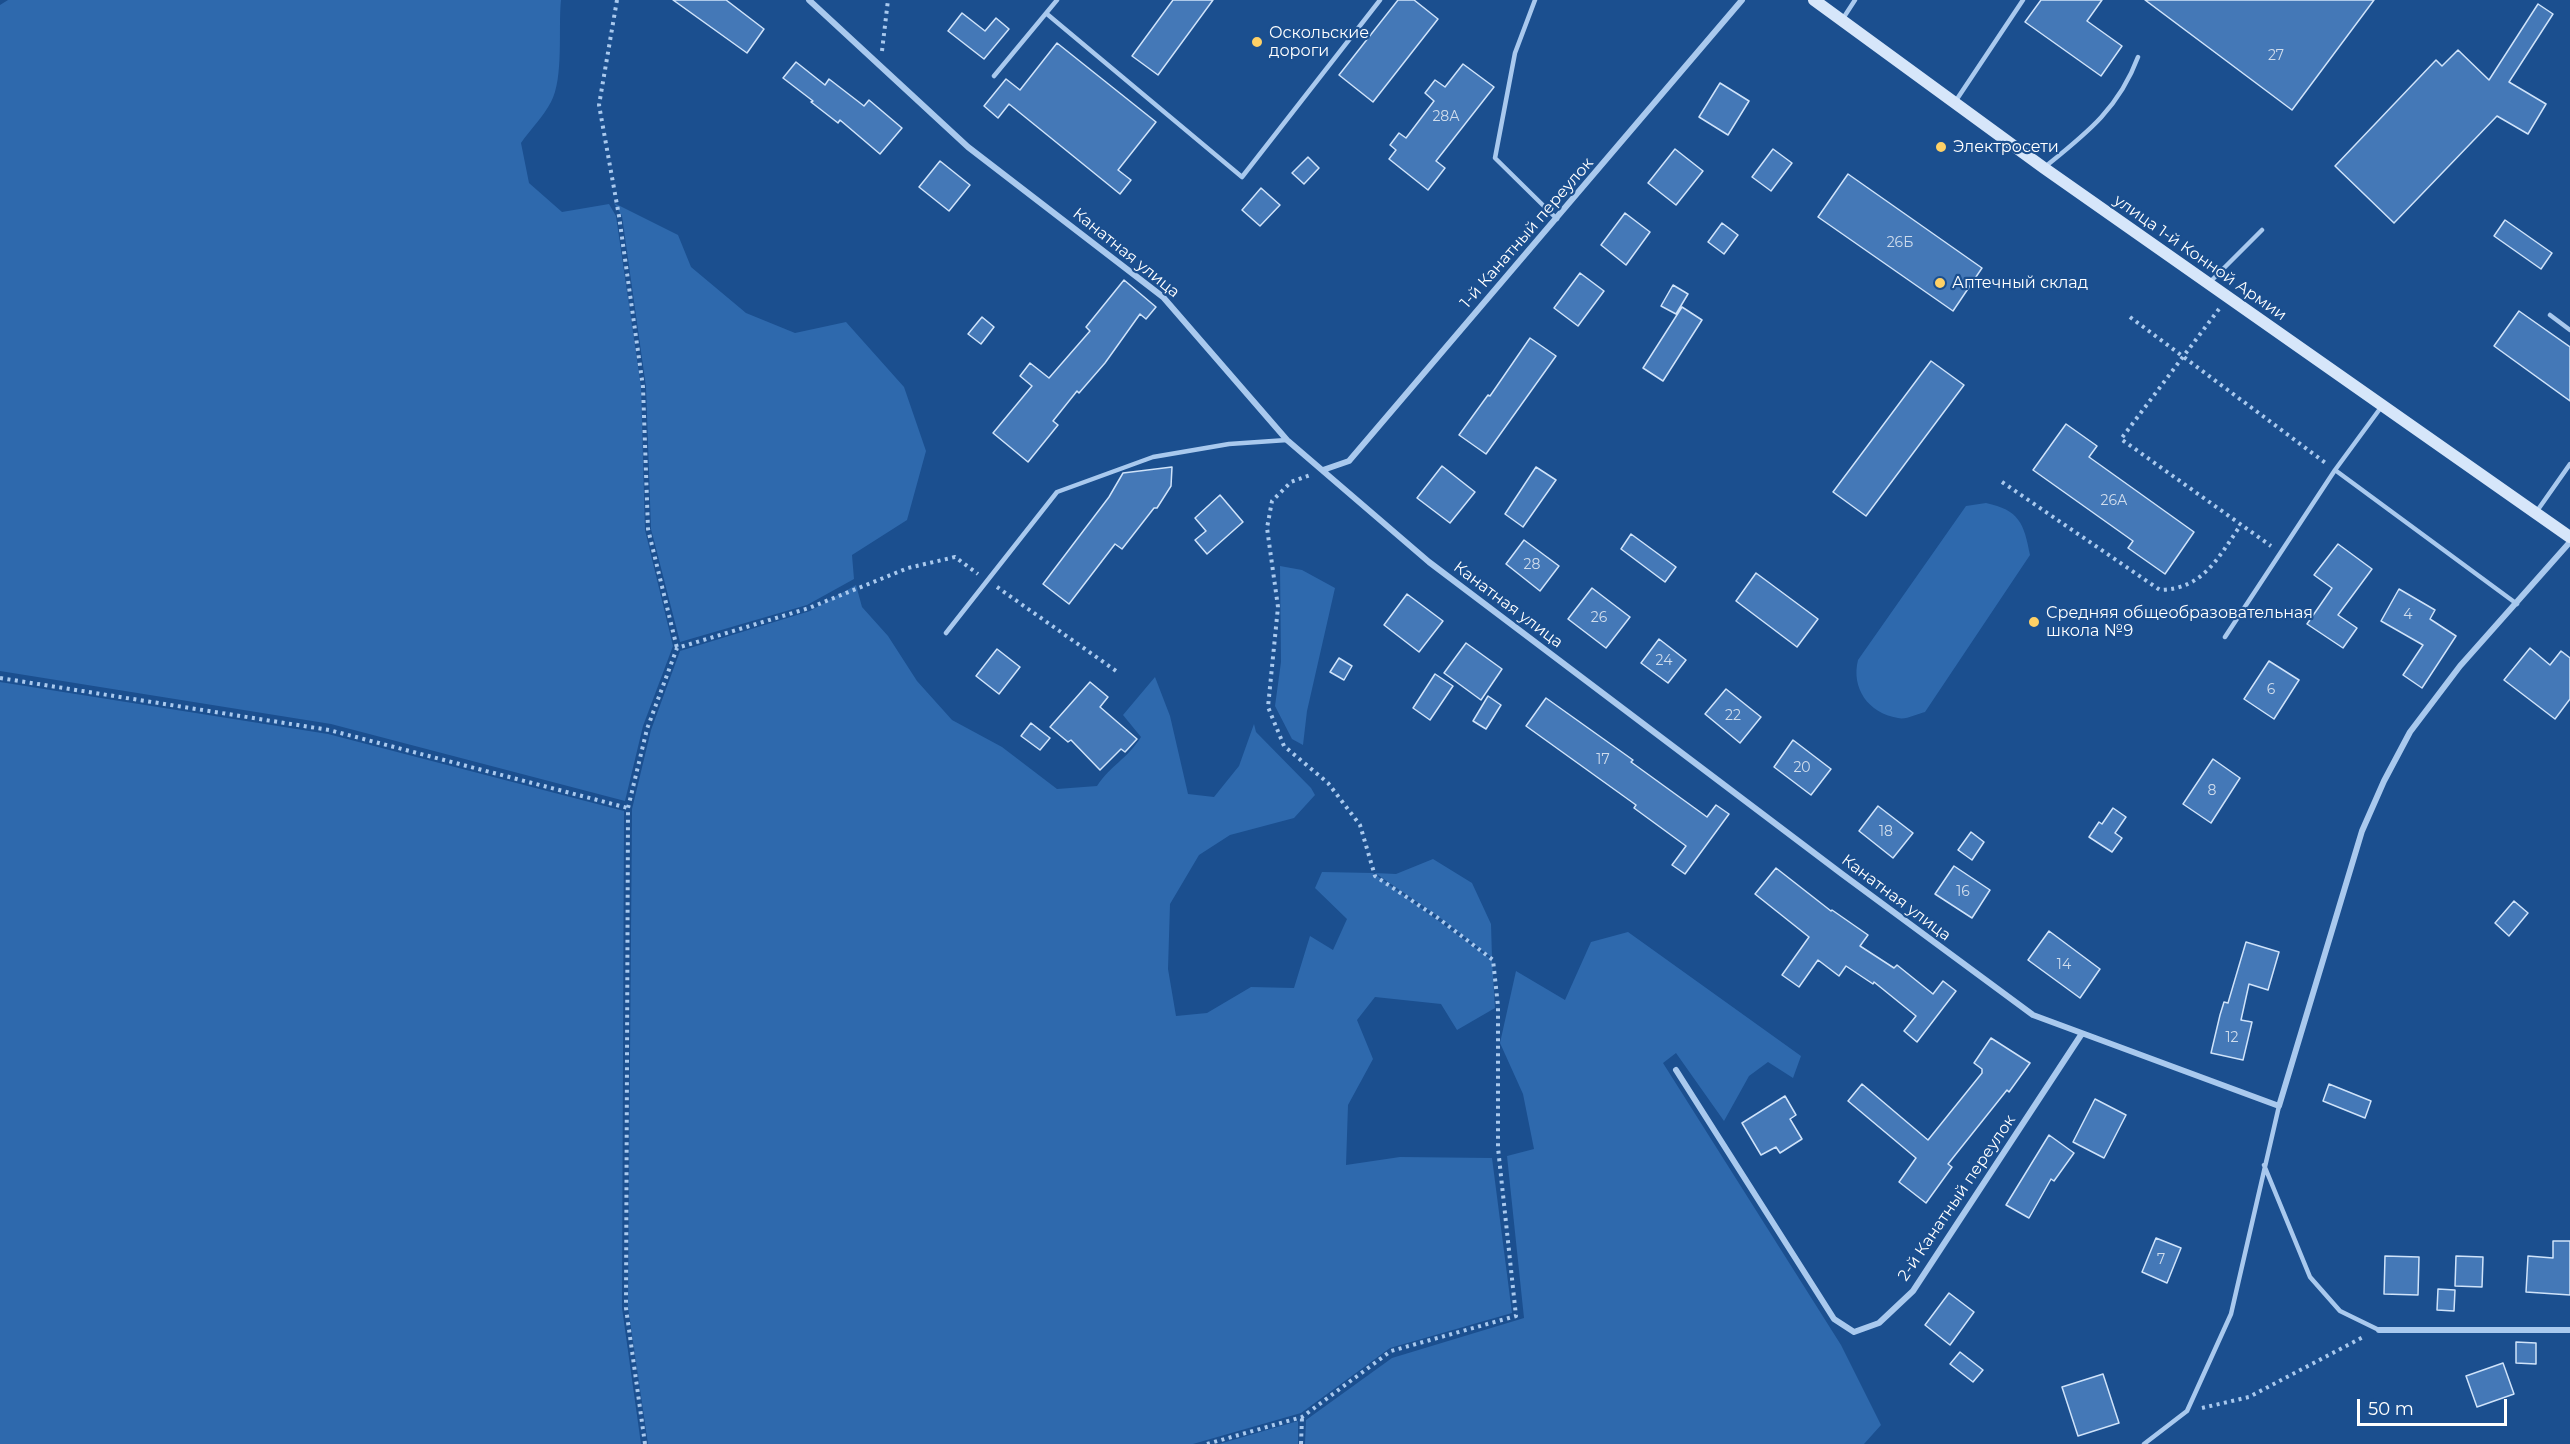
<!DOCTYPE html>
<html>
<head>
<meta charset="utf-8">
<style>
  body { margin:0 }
  #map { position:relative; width:2570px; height:1444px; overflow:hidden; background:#1b4f8f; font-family:Montserrat,sans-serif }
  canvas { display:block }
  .scale { position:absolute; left:2357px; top:1399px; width:150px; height:27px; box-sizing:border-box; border:3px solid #fff; border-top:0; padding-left:8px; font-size:18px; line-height:21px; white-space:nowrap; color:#fff; -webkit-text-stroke:4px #1b4f8f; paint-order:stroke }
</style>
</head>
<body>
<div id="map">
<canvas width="2570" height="1444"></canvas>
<div class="scale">50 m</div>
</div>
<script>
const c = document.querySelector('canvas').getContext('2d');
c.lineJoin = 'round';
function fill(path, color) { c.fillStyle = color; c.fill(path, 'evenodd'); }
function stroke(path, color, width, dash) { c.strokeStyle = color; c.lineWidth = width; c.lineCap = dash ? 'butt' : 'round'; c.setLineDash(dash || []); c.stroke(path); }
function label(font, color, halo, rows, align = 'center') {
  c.font = font + ' Montserrat,sans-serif'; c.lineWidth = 4.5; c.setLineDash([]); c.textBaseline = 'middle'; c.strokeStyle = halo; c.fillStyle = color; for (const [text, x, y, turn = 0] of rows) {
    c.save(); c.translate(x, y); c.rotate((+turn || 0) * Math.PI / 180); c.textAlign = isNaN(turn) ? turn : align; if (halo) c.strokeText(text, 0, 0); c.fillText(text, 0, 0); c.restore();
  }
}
fill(new Path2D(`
  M8 0H561C558 28 564 78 551 102 543 117 530 130 521 143L529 183 562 212 609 204 616 216 641 387 645 530 673 646 643 726 625 801 331 724 0 671V5Z
  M614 203 678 235 691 267 746 313 795 333 846 322 904 387 926 451 907 520 852 555 854 579 807 605 680 642 651 529 646 387 622 216Z
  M1986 503C2019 510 2024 523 2030 555L1925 712C1917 714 1906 720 1898 718 1868 713 1851 688 1858 660L1966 506Z
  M1280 566 1302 570 1335 588 1307 711 1303 745 1292 739 1275 706 1281 662Z
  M856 585 862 607 888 636 917 681 952 720 1002 747 1057 789 1097 786C1111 765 1127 759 1141 737L1123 715 1155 677 1170 716 1188 794 1214 797 1239 766 1254 724 1256 732 1311 788 1315 795 1294 818 1230 835 1199 855 1170 904 1168 969 1176 1016 1207 1013 1251 987 1294 988 1310 936 1333 950 1347 919 1315 888 1322 872 1373 873 1492 960 1495 1008 1457 1030 1441 1004 1375 997 1357 1020 1373 1059 1348 1105 1346 1165 1400 1157 1492 1158 1512 1313 1390 1348 1301 1413 1193 1444H648L628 1307 632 809 651 730 680 651 810 611Z
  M0 682 328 734 624 811 622 1308 641 1444H0Z
  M1433 859 1472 883 1491 924 1492 958 1439 917 1375 873 1396 874Z
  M1628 932 1801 1056 1793 1078 1768 1062 1749 1076 1724 1121 1676 1053 1663 1063 1841 1345 1881 1425 1864 1444H1305L1306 1420 1392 1358 1524 1318 1507 1156 1534 1149 1523 1094 1500 1043 1516 971 1565 1000 1591 942Z
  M1298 1421V1444H1219Z`), '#2e69ad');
const building = new Path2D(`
  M673 0H726L764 29 747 53Z
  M1173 0H1213L1158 75 1132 56Z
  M1398 0H1414L1438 19 1373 102 1339 75Z
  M2041 0H2102L2087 21 2122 46 2101 76 2025 22Z
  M2145 0H2374L2292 110Z
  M2538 4 2553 14 2509 82 2546 104 2528 134 2497 116 2394 223 2335 166 2436 60 2442 66 2458 50 2489 80Z
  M962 13 985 31 996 18 1009 29 984 59 948 31Z
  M1057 43 1156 122 1118 170 1131 180 1120 194 1009 104 998 118 984 106 1006 79 1020 90Z
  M796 62 825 85 829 79 864 106 869 100 902 128 880 154 840 120 838 123 811 102 813 101 783 78Z
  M1463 64 1494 87 1436 161 1445 168 1428 190 1389 159 1396 150 1390 145 1399 133 1406 138 1434 101 1425 93 1435 80 1445 87Z
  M1720 83 1749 101 1728 135 1699 117Z
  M1675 149 1703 171 1676 205 1648 183Z
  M1773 149 1792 163 1771 191 1752 177Z
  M1308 157 1319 168 1304 184 1292 173Z
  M940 161 970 185 949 211 919 187Z
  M1848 174 1982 268 1953 311 1818 217Z
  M1261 188 1280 205 1260 226 1242 210Z
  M1625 213 1650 232 1626 265 1601 245Z
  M2505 220 2552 253 2541 269 2494 236Z
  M1722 223 1738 235 1724 254 1708 242Z
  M1580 273 1604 291 1578 326 1554 308Z
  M1124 280 1156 307 1146 319 1140 314 1105 363 1079 393 1077 391 1053 421 1058 425 1028 462 993 433 1032 386 1020 376 1030 363 1049 378 1090 331 1086 327Z
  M1673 285 1688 294 1676 314 1661 306Z
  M1682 307 1702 320 1663 381 1643 368Z
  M2519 311 2570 347V401L2494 346Z
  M982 317 994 327 981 344 968 334Z
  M1530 338 1556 356 1486 454 1459 435 1488 395 1490 396Z
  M1931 361 1964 385 1866 516 1833 492Z
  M2066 424 2097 446 2089 457 2194 532 2165 574 2128 548 2133 541 2033 470Z
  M1442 466 1475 492 1450 523 1417 498Z
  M1172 467 1171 486 1157 508H1154L1122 549 1115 544 1069 604 1043 584 1109 497 1123 473Z
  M1536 467 1556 480 1523 527 1505 514Z
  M1220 495 1243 522 1207 554 1195 540 1206 531 1195 518Z
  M1631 534 1676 567 1665 582 1621 549Z
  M1524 540 1559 566 1540 591 1506 564Z
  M2338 544 2372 569 2338 615 2357 628 2343 648 2307 624 2332 588 2314 575Z
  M1756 573 1818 619 1797 647 1736 601Z
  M1592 588 1630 617 1606 648 1568 619Z
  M2399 589 2435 610 2430 619 2456 636 2422 688 2403 675 2423 645 2381 621Z
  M1407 594 1443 621 1419 652 1384 625Z
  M1659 639 1686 660 1668 683 1641 663Z
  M1466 643 1502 669 1481 700 1444 673Z
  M2530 648 2550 665 2561 651 2570 658V699L2555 719 2504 680Z
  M997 649 1020 667 999 694 976 676Z
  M1339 658 1352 666 1344 680 1330 672Z
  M2269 661 2299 680 2274 719 2244 699Z
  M1435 674 1453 686 1430 720 1413 708Z
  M1090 682 1108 697 1100 707 1137 739 1125 752 1121 749 1100 770 1071 740 1068 742 1050 727Z
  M1726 689 1761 717 1740 743 1705 714Z
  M1488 696 1501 705 1486 729 1473 721Z
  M1546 698 1633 760 1631 762 1707 817 1716 805 1729 814 1685 874 1672 865 1686 846 1634 808 1636 805 1526 726Z
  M1031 723 1050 738 1040 750 1021 736Z
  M1793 740 1831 769 1811 795 1774 767Z
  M2213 759 2240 778 2211 823 2183 804Z
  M1878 806 1913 833 1893 858 1859 831Z
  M2113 808 2126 817 2115 833 2122 838 2112 852 2089 837 2099 822 2102 824Z
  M1971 832 1984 842 1972 860 1958 850Z
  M1954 866 1990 890 1972 918 1935 894Z
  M1776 868 1831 911 1832 910 1868 935 1860 946 1894 968 1897 965 1933 994 1943 981 1956 991 1917 1042 1904 1031 1916 1016 1874 982 1873 984 1846 966 1839 976 1818 960 1799 987 1782 975 1809 937 1755 894Z
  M2514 901 2528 913 2509 936 2495 923Z
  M2049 931 2100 969 2080 998 2028 960Z
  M2246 942 2279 952 2268 990 2249 984 2241 1020 2252 1022 2243 1060 2211 1053 2220 1015 2224 1002 2228 1003Z
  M1991 1038 2030 1063 2009 1092 2007 1090 1948 1164 1952 1167 1926 1203 1899 1182 1916 1158 1848 1101 1862 1084 1928 1140 1982 1073V1069L1974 1063Z
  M2329 1084 2371 1101 2365 1118 2323 1101Z
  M1785 1096 1796 1115 1790 1119 1802 1139 1780 1153 1776 1147 1761 1155 1742 1123Z
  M2095 1099 2126 1115 2104 1158 2073 1142Z
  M2049 1135 2074 1153 2054 1181 2051 1179 2029 1218 2006 1205Z
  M2156 1238 2181 1248 2167 1283 2142 1272Z
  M2553 1241H2570V1295L2526 1292 2528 1256 2553 1258Z
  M2385 1256 2419 1257 2418 1295 2384 1294Z
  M2456 1256 2483 1257 2482 1287 2455 1286Z
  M2438 1289 2455 1290 2454 1311 2437 1310Z
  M1949 1293 1974 1312 1950 1345 1925 1325Z
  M2516 1342 2536 1343V1364L2516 1363Z
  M1960 1352 1983 1370 1973 1382 1950 1364Z
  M2503 1363 2514 1394 2477 1407 2466 1376Z
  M2103 1374 2119 1423 2078 1436 2062 1387Z`);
fill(building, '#4478b7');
stroke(building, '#cfe3fa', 1.5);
stroke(new Path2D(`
  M617 0 599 105 619 216 643 387 648 529 677 648
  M882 51 888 0
  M2219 309 2121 439 2271 546
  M2130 317 2327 464
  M2002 482 2160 590C2203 589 2218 558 2240 526
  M997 587 1119 673
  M0 678 329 730 628 808
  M2202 1408 2249 1397 2365 1336
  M645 1444 626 1308 628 808 647 729 677 648 809 608 908 568 955 557 978 574
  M1207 1444 1302 1417 1391 1351 1516 1316 1498 1148V1006L1493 960 1438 918 1375 876 1360 825 1328 783 1284 746 1268 707 1278 607 1267 528 1272 501 1291 482 1310 475
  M1301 1444 1302 1418`), '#a9c9ee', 4, [3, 4.5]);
stroke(new Path2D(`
  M1535 0 1515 53 1495 158 1557 219
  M1047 14 1242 177 1380 0
  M1842 20 1855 0
  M994 76 1057 0
  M1955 102 2023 0
  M2046 166C2087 133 2119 108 2138 57
  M2210 282 2262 230
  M2550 315 2570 330
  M2335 470 2517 604
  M2537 511 2570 464
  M946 633 1057 492 1153 457 1229 444 1287 440
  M2225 637 2335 470 2382 406
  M2264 1165 2310 1277 2340 1311 2379 1330
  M2144 1444 2187 1411 2231 1314 2279 1106`), '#a9c9ee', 4.5);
stroke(new Path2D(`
  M809 0 968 147 1163 297 1287 440 1429 562 1842 874 2033 1015 2279 1106 2362 831 2384 781 2410 732 2460 666 2570 542
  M1323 470 1349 461 1742 0
  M1676 1070 1834 1319 1854 1332 1879 1323 1913 1291 2081 1035
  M2379 1330H2570`), '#a9c9ee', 6);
stroke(new Path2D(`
  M1814 0 2044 168 2570 537`), '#d6e6fa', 12);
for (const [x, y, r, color] of [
  [1257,42,6,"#ffd166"],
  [1941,147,6,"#ffd166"],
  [1940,283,6,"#ffd166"],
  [2034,622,6,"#ffd166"]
]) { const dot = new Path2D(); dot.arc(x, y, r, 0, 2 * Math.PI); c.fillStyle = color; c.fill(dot); stroke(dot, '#1b4f8f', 2); }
label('14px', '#d0dded', null, [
  ["27",2276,56],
  ["28А",1446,117],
  ["26Б",1900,243],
  ["26А",2114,501],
  ["28",1532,565],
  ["4",2408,615],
  ["26",1599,618],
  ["24",1664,661],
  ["6",2271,690],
  ["22",1733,716],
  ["17",1603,760],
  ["20",1802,768],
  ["8",2212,791],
  ["18",1886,832],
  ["16",1963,892],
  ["14",2064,965],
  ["12",2232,1038],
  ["7",2161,1260]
]);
label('16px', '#fff', '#1b4f8f', [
  ["Оскольские",1269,33],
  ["дороги",1269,51],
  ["Электросети",1953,147],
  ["Аптечный склад",1952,283],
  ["Средняя общеобразовательная",2046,613],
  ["школа №9",2046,631]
], 'left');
label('16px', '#fff', '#1b4f8f', [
  ["1-й Канатный переулок",1527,233,-49],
  ["Канатная улица",1126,253,39],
  ["улица 1-й Конной Армии",2200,258,35],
  ["Канатная улица",1508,605,37],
  ["Канатная улица",1896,898,37],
  ["2-й Канатный переулок",1957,1198,-56]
]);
</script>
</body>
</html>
